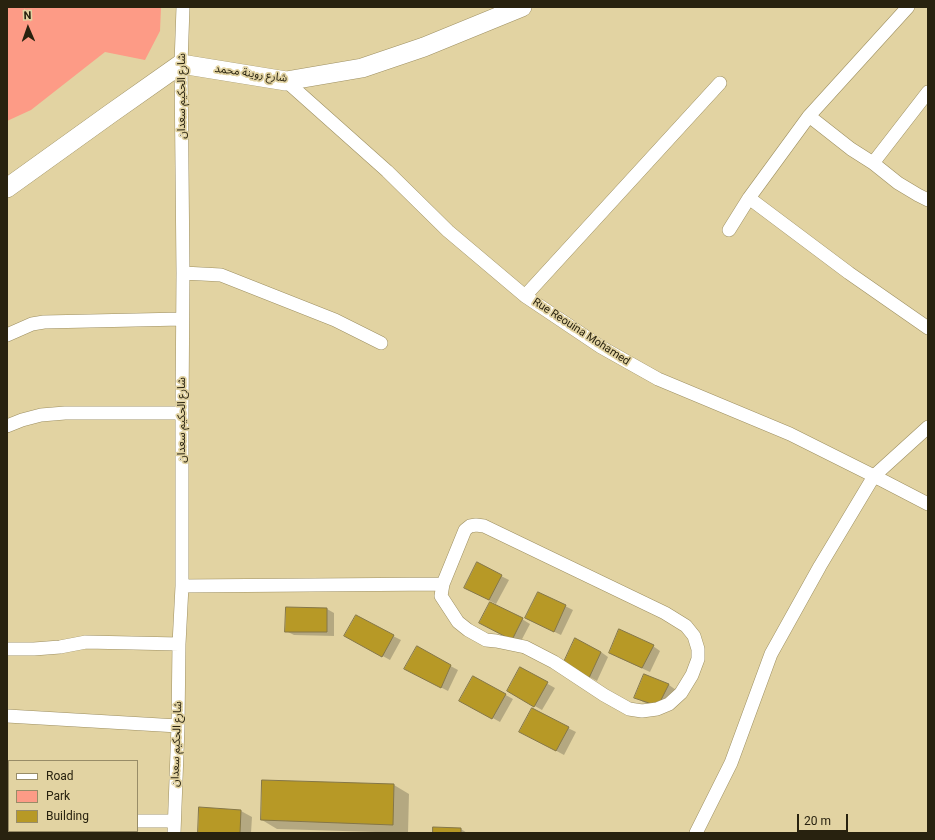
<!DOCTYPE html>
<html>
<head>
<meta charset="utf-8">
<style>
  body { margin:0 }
  #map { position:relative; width:935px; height:840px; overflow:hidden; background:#e2d3a2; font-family:Roboto,sans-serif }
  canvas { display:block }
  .frame { position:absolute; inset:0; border:8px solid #28220f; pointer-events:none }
  .legend { position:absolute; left:8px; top:760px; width:130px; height:72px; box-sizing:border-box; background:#e2d3a2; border:1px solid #988c67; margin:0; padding:5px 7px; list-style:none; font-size:12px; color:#28220f }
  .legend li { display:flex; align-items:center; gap:8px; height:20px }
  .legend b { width:20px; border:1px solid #988c67 }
  .north { position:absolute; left:8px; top:8px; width:40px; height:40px; -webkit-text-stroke:3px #e2d3a2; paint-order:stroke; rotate:358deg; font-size:11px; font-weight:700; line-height:16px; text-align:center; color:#28220f }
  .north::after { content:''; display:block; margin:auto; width:14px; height:18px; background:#28220f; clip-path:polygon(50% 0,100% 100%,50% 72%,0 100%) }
  .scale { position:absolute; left:797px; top:814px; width:51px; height:18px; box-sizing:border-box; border:2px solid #28220f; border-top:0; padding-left:5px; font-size:12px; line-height:14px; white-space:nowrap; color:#28220f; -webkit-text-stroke:3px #e2d3a2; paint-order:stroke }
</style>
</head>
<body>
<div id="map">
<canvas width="935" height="840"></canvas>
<div class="frame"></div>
<ul class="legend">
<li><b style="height:5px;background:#fff"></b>Road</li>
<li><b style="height:11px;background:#fd9b86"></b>Park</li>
<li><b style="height:11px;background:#b79926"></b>Building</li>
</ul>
<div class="north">N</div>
<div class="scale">20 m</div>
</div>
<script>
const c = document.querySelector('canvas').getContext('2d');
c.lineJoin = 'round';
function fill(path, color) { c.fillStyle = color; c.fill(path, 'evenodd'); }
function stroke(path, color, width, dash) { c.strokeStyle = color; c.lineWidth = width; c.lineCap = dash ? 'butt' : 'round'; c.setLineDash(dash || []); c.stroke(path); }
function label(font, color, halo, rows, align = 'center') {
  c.font = font + ' Roboto,"Noto Sans Arabic",sans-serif'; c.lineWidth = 3.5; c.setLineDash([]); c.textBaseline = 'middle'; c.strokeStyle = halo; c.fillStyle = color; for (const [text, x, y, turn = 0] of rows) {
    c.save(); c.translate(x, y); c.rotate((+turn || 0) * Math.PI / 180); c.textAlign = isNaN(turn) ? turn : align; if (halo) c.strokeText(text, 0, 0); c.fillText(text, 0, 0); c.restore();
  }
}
fill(new Path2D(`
  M7 7H161L160 31 145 60 105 52 31 110 7 121Z`), '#fd9b86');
fill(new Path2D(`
  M477 564 509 580 496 604 473 592Z
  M539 593 573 610 561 635 534 622Z
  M327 609 334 613V636L294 635 286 631Z
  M522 619 530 624 520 643 487 627Z
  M346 636H393L401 640 390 660Z
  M653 646 660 651 650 672 617 657Z
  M417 648 458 670 448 691 413 673Z
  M601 652 608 657 597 681 572 668Z
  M521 669 555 688 542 710 508 691Z
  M645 675 669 685 676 690 665 710 643 702 636 697Z
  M473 677 513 699 500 722 460 700Z
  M568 728 576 732 564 755 527 735Z
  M394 785 409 794 408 833 277 829 262 820Z
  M241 811 252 817 251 833H199Z
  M434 828 461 829 467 833H434Z`), '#0003');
const building = new Path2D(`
  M477 562 502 575 489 600 464 588Z
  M538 592 566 605 554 632 525 618Z
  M490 602 523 618 512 640 479 623Z
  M286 607 327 608V632H285Z
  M356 615 394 635 382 657 344 636Z
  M619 629 654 645 642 668 609 653Z
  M575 638 601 652 589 678 563 664Z
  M417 646 451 665 441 688 404 669Z
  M520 667 548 682 534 707 507 691Z
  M644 674 669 684 658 706 634 698Z
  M473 676 506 694 492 719 459 701Z
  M532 708 569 727 556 751 519 732Z
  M262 780 394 784 393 825 261 820Z
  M199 807 241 810 240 833H198Z
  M433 827 461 828V833H433Z`);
fill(building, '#b79926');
stroke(building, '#847648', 1);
const street = new Path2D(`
  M286 81 387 171 448 231 525 296 601 347 658 379 790 434 874 476 928 504
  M809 116 851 149 873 163 898 183 918 195 928 200
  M873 163 928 92
  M749 198 849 273 928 328
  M729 230 749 198 809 116 908 7
  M183 273 221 275 335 320 381 343
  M525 296 720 83
  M7 335 32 324 44 322 182 319
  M7 426 22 420 41 415 65 413H182
  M476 525 484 526 665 613 686 626 694 636 698 649V659L692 675 681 693 669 704 657 709 642 711 629 709 604 695 554 662 525 647 496 641 486 640 468 630 458 622 441 596 443 584 465 530 470 526Z
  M182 586 443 584
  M7 649H34L60 647 86 642 179 644
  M7 716 178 726
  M137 821H174
  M7 822H9
  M174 833 178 726 179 644 182 586V413L183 273 181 64 183 7
  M696 833 731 763 771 654 820 566 874 476 928 427`);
const secondary = new Path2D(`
  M7 188 110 114 181 64 286 81 362 68 424 47 522 7`);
stroke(street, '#9d8f61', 14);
stroke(secondary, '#9d8f61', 20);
stroke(street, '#fff', 13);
stroke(secondary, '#fff', 19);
label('11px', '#28220f', '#e2d3a2', [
  ["شارع روينة محمد",251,74,8],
  ["شارع الحكيم سعدان",182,96,-90],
  ["Rue Reouina Mohamed",581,332,33],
  ["شارع الحكيم سعدان",182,420,-90],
  ["شارع الحكيم سعدان",177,744,-88]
]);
</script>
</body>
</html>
